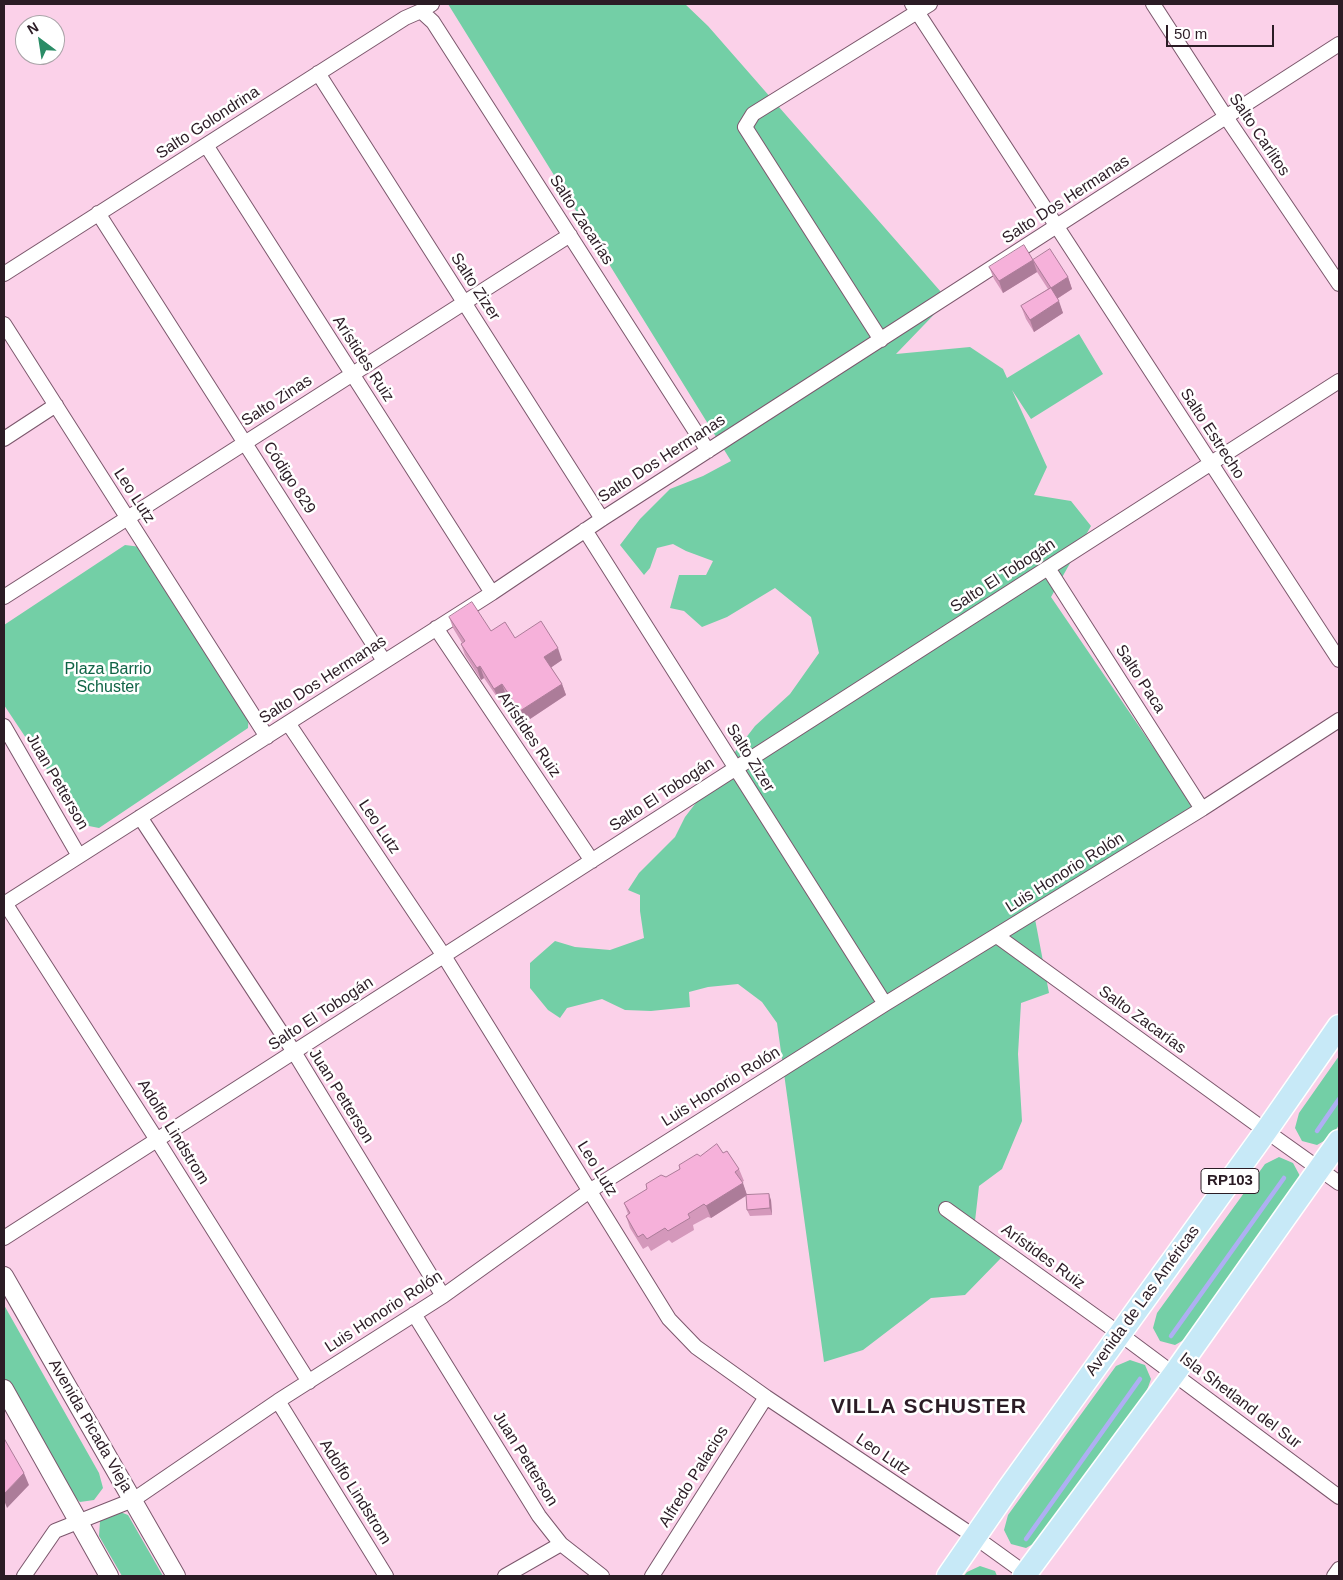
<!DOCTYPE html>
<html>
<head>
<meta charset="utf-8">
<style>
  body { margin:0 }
  #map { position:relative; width:1343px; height:1580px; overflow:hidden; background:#fbd1e9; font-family:Arial,sans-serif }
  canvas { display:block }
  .frame { position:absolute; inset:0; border:5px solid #2b1c25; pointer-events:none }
  .north { position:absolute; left:15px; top:15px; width:50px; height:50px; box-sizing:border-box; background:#fff; border:1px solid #aaa4a8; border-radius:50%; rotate:329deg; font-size:14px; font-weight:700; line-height:20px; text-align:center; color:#2b1c25 }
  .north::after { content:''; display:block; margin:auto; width:18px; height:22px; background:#2a8c66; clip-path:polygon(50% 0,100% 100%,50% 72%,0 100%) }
  .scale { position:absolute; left:1166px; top:25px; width:108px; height:22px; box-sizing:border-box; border:2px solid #2b1c25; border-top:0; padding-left:6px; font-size:15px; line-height:18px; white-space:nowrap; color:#2b1c25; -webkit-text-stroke:4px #fff; paint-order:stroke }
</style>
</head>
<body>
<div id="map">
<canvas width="1343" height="1580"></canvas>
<div class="frame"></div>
<div class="north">N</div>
<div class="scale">50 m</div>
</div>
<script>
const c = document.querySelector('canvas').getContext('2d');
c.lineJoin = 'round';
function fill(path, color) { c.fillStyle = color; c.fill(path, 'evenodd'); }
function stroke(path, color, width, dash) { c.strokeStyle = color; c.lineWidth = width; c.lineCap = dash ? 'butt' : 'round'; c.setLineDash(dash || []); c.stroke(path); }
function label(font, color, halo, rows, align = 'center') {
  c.font = font + ' Arial,sans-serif'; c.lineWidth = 5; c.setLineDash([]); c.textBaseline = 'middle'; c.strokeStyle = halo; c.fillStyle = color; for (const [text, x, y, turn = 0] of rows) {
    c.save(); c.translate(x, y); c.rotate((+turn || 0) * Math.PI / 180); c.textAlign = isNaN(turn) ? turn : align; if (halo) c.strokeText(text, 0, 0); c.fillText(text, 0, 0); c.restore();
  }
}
fill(new Path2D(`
  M448 4H685L708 26 948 300 896 354 970 347 1003 369 1007 378 1079 334 1103 374 1031 419 1012 390 1047 467 1034 495 1071 501 1091 526 1051 597 1196 810 1035 919 1049 993 1021 1003 1018 1054 1022 1121 1002 1169 979 1186 975 1221 1001 1258 965 1295 931 1298 863 1350 824 1362 777 1023 762 1002 738 984 708 987 689 992 690 1007 651 1011 625 1010 602 999 567 1008 560 1018 548 1010 530 988V963L555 941 575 947 610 950 644 938 640 911V895L628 890 639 873 675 837 685 817 755 726 790 694 819 653 811 617 775 588 727 617 702 627 684 611 670 608 679 575H706L713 561 686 551 673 544 657 548 650 568 644 575 620 545 640 519 670 489 703 476 731 461Z
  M125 545 141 547 249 711 248 728 99 828 84 825 4 705V625Z
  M1339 1056V1125L1331 1137 1317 1145 1302 1141 1295 1128 1299 1113Z
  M1279 1157 1293 1163 1300 1176 1295 1190 1189 1337 1175 1345 1160 1341 1153 1328 1157 1313 1265 1164Z
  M4 1305 99 1473 103 1488 94 1500 80 1502 69 1492 4 1378Z
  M1130 1360 1145 1365 1151 1379 1146 1393 1040 1540 1026 1548 1011 1544 1004 1530 1008 1515 1116 1366Z
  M115 1510 128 1515 163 1576H122L99 1536 100 1521Z
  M980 1566 995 1571 997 1576H964L967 1572Z`), '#73cfa6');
stroke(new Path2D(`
  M1317 1131 1339 1099
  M1171 1336 1284 1178
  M1026 1539 1140 1379`), '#aeaff3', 4.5);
const minor = new Path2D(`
  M912 4 1339 660
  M1153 4 1226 117 1339 284
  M421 11 433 22 708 451
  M318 73 602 519
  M206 145 492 593
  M98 213 384 661
  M4 274 405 18 421 11 432 4
  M4 324 267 737
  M881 340 745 127 753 114 930 4
  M4 439 56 405
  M585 530 885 1004
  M1048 568 1202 809
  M4 597 570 235
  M436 628 592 861
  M288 723 444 956 669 1319 696 1347 766 1397 975 1537 1029 1576
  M4 726 79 856
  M140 817 294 1052 443 1296
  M5 903 157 1140 309 1382
  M4 904 492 593 602 519 1339 44
  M997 936 1266 1131 1339 1183
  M946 1209 1120 1334 1339 1497
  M4 1238 1339 381
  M414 1314 539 1516 561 1544 602 1576
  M278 1401 386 1576
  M24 1576 55 1531 133 1500 278 1401 443 1296 591 1190 885 1004 1202 809 1339 720
  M505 1576 561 1544
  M652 1576 766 1397
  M1334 1576 1339 1569`);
const tertiary = new Path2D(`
  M4 1276 176 1576
  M4 1389 109 1576`);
const primary = new Path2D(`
  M948 1576 1008 1489 1266 1131 1339 1026
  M1024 1576 1174 1374 1339 1141`);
stroke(minor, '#7b576c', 16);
stroke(tertiary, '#7b576c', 20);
stroke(primary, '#fff', 25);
stroke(minor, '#fff', 14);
stroke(tertiary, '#fff', 18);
stroke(primary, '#c7e9f7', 22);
fill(new Path2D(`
  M1033 260 1068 277 1072 289 1057 299 1063 313 1034 332 1026 319 1021 306 1048 289 1037 272 1003 293 994 279 989 267Z
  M449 617 491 631 515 638 562 660 551 667 562 684 566 695 524 723 506 695 499 700 484 678 481 680 465 655 461 644 462 643 453 628Z
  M723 1153 739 1169 744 1181 742 1182 747 1195 771 1200 772 1215 750 1216 747 1210 746 1196 711 1218 708 1217 693 1225 694 1230 672 1243 669 1240 651 1251 648 1246 643 1249 630 1228 626 1216 628 1214 624 1203 680 1169 700 1156Z`), '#d498bb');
fill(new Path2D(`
  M1033 260 1037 272 1003 293 999 281Z
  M1068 277 1072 289 1055 300 1051 288Z
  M1059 301 1063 313 1034 332 1030 320Z
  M558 648 562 660 549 669 544 657Z
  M480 666 484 678 481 680 477 668Z
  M502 684 506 695 499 700 494 689Z
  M562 684 566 695 524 723 520 711Z
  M743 1183 747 1195 711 1218 706 1206Z
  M769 1194 771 1200 772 1215 770 1208Z
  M24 1473 29 1485 7 1508 4 1500V1494Z`), '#ac7c99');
const building = new Path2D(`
  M1024 245 1033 260 999 281 989 267Z
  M1050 249 1068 277 1051 288 1033 260Z
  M1051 288 1059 301 1030 320 1021 306Z
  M472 602 491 631 505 622 515 638 541 621 558 648 544 657 562 684 520 711 502 684 494 689 480 666 477 668 461 644 465 641 449 617Z
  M717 1144 723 1153 727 1151 739 1169 735 1172 743 1183 706 1206 704 1204 688 1214 690 1218 668 1231 665 1228 647 1239 643 1234 638 1237 626 1216 630 1213 624 1203 647 1189 646 1184 661 1175 666 1177 680 1169 679 1165 697 1154 700 1156Z
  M769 1194 770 1208 747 1210 746 1195Z
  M5 1440 24 1473 4 1494V1441Z`);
fill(building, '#f6b1da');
stroke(building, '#ac7c99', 1);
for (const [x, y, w] of [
  [1230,1181,58]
]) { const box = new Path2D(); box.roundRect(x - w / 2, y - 12.5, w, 25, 4); c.fillStyle = '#fff'; c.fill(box); stroke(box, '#2b1c25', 1); }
label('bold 15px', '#2b1c25', null, [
  ["RP103",1230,1181]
]);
label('16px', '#2b1c25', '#fff', [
  ["Salto Golondrina",208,123,-33],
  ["Salto Carlitos",1259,135,56],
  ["Salto Dos Hermanas",1066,200,-33],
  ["Salto Zacarías",581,220,57],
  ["Salto Zizer",475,287,57],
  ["Arístides Ruiz",363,359,57],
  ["Salto Zinas",277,401,-33],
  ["Salto Estrecho",1212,434,57],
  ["Salto Dos Hermanas",662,459,-33],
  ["Código 829",289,478,57],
  ["Leo Lutz",134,496,57],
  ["Salto El Tobogán",1003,576,-33],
  ["Salto Paca",1140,679,57],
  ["Salto Dos Hermanas",323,680,-33],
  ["Arístides Ruiz",529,735,56],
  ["Salto Zizer",750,758,58],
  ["Juan Petterson",57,782,60],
  ["Salto El Tobogán",662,795,-33],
  ["Leo Lutz",379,827,56],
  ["Luis Honorio Rolón",1065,873,-32],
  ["Salto El Tobogán",321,1014,-33],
  ["Salto Zacarías",1142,1020,36],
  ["Luis Honorio Rolón",721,1087,-32],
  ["Juan Petterson",341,1096,58],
  ["Adolfo Lindstrom",173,1132,58],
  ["Leo Lutz",597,1169,58],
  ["Arístides Ruiz",1043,1257,36],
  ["Avenida de Las Américas",1143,1301,-54],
  ["Luis Honorio Rolón",384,1312,-33],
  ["Isla Shetland del Sur",1240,1401,37],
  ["Avenida Picada Vieja",90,1426,60],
  ["Leo Lutz",883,1455,34],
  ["Juan Petterson",525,1459,58],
  ["Alfredo Palacios",694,1477,-58],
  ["Adolfo Lindstrom",355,1492,58]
]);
label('16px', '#0f6345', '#fff', [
  ["Plaza Barrio",108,670],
  ["Schuster",108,688]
]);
c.letterSpacing = '1px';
label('bold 21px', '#2b1c25', '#fff', [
  ["VILLA SCHUSTER",929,1407]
]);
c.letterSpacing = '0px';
</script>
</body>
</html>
